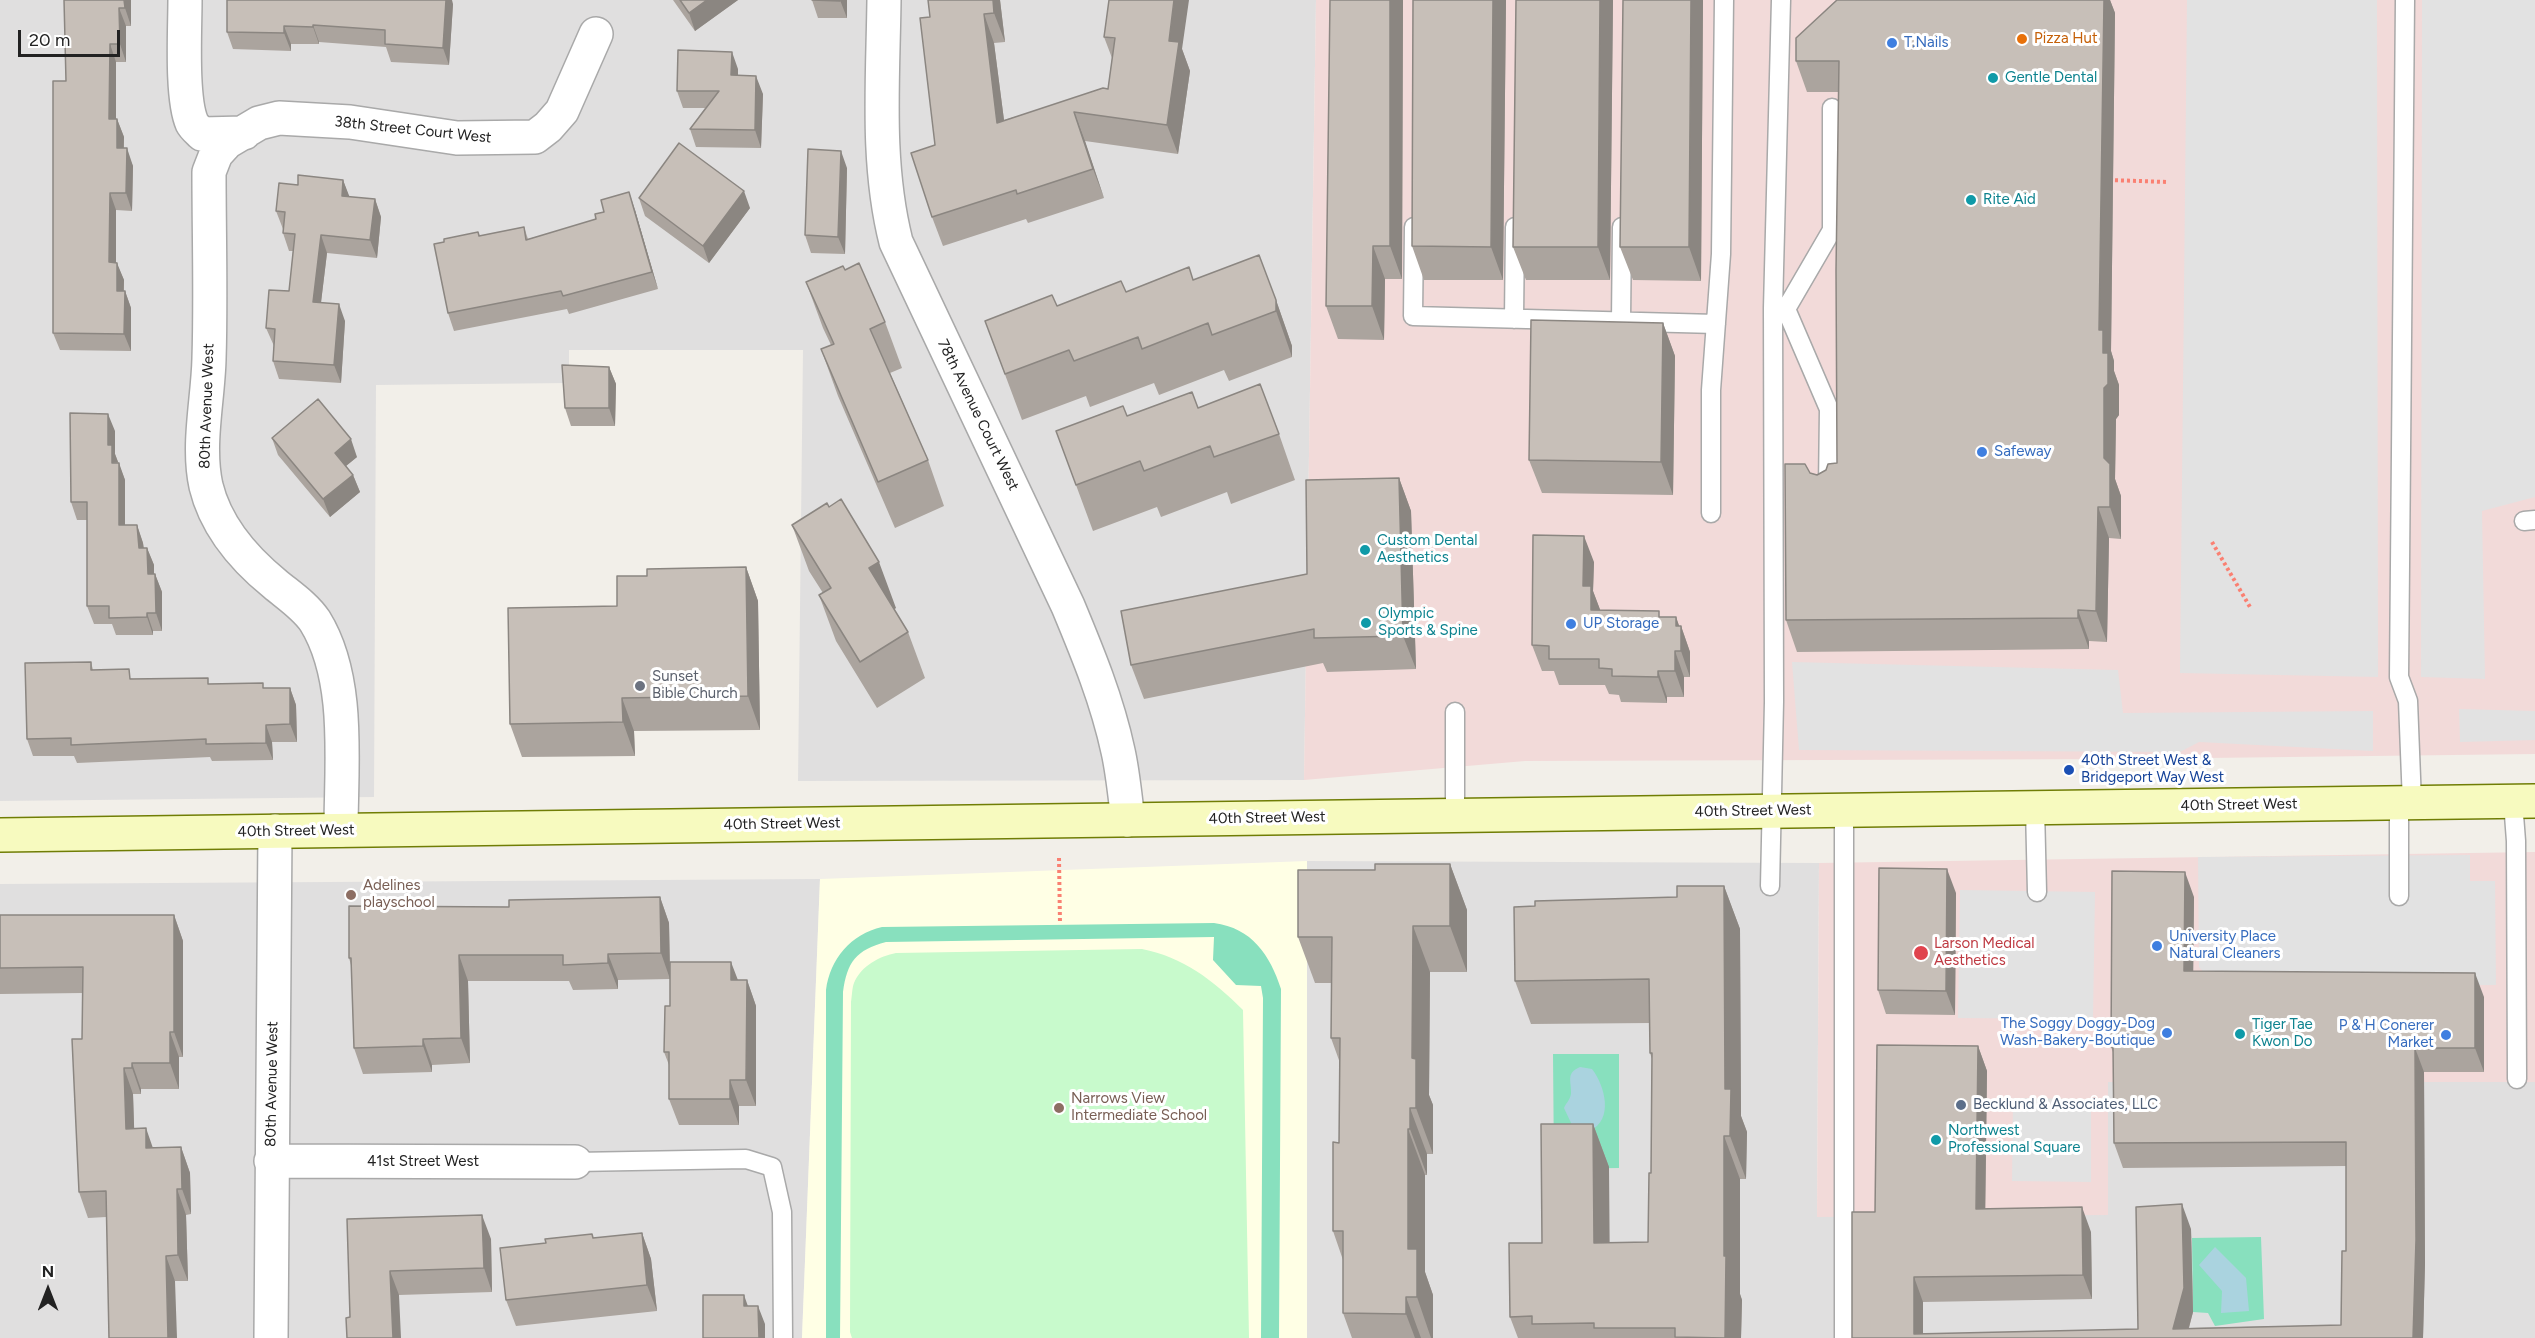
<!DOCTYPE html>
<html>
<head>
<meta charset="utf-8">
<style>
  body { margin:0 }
  #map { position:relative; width:2535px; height:1338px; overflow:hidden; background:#f2efe9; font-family:Figtree,sans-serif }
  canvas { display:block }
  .north { position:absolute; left:18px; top:1260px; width:60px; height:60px; -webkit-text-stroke:4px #fff; paint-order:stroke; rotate:0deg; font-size:16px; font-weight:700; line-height:24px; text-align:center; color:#222 }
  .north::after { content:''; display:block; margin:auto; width:21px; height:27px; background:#222; clip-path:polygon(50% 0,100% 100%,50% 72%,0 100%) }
  .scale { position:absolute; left:18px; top:30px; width:102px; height:27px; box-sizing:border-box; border:3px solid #222; border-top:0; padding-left:8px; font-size:18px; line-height:21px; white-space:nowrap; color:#222; -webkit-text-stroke:4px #fff; paint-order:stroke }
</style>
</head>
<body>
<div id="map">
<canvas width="2535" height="1338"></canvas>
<div class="north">N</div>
<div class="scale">20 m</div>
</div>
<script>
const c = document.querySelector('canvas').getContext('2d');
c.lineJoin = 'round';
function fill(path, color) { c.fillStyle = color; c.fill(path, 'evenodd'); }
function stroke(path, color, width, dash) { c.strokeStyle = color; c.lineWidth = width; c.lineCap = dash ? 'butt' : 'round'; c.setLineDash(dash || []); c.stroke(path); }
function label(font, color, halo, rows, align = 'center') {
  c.font = font + ' Figtree,sans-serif'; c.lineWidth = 6; c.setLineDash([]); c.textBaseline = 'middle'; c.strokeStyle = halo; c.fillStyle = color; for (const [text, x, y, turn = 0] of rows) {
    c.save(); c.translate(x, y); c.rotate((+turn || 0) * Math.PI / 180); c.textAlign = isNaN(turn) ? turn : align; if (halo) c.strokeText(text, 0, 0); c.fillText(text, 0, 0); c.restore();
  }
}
fill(new Path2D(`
  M0 0H1316L1304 780 798 781 803 350H569V383L376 385 374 797 0 801Z
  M1307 861 1819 863 1817 1216 2108 1082H2535V1338H1307Z
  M820 879 802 1338H0V884Z`), '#e0dfdf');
fill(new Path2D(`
  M1316 0H2535V754L2125 759 1525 761 1304 780Z
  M2535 852V1082H2108V1215L1817 1217 1819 863Z`), '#f2dad9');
fill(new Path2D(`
  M1307 861V1338H802L820 879Z`), '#ffffe5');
fill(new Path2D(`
  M1142 949C1183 957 1213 980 1243 1010L1249 1338H852L850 1332 851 1002C852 996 852 988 854 983 861 966 880 956 896 953Z`), '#c8facc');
fill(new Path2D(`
  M1214 923C1252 928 1270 955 1281 989L1279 1338H1261L1263 998 1261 986 1236 985 1213 960 1214 937 886 942C856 950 847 962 843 992L840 1338H826V990C830 959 851 934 882 927Z
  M1553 1054H1619V1168L1554 1169Z
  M2261 1237 2264 1319 2215 1326 2208 1313 2193 1312 2192 1238Z`), '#88e0be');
fill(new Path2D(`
  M2187 0H2377L2378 677 2180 673Z
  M2422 0H2535V497L2482 511 2485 679 2421 677Z
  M1792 662 2118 670 2123 713 2373 711V751L2199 742 2180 752 1799 750Z
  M2459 709 2535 711V740L2460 742Z
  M2470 855V881H2495L2496 985 2216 987 2199 967 2198 857Z
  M1960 890 2095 892 2093 1019 1958 1018Z
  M2013 1098 2091 1099V1182L2012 1181Z`), '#e2e2e2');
fill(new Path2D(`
  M1580 1067 1592 1069C1605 1086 1614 1119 1590 1131L1572 1125 1564 1108C1566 1103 1570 1100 1571 1094 1572 1082 1565 1073 1580 1067Z
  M2215 1247 2246 1278 2249 1311 2221 1313 2222 1291 2199 1265Z`), '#aad3df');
const lane = new Path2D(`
  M2405 0 2399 677 2408 701 2412 803
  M1414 227 1413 316 1716 324
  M1786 309 1832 230V108
  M1786 309 1829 409 1828 487
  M1514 319 1515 227
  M1621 321 1622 227
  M1711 513V390L1721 254 1724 0
  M2524 521 2535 520
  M1455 712V815
  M2513 802 2516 841 2517 1079
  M2399 803V896
  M2035 808 2037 892
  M1770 886 1774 702 1773 308 1781 0
  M575 1162 746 1159 772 1167 782 1212 783 1338
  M1844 1338V810`);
const street = new Path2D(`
  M185 0C185 29 181 98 192 123 194 127 199 131 202 134L244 133
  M884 0C883 81 876 163 896 242L1068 606C1088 654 1107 700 1118 751 1123 773 1125 797 1128 820
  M341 830C341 765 351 679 315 621 305 606 288 595 275 584 243 558 216 527 206 486 197 445 208 400 209 359 211 297 209 234 209 172L216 154 227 142 259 123 279 118 350 122 457 138 535 137 548 127 562 111 596 34
  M271 1161 575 1162
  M271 1338 275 831`);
const secondary = new Path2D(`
  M0 835 2535 801`);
stroke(lane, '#a9a9a9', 21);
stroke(street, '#a9a9a9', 36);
stroke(secondary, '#707d05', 36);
stroke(new Path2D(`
  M2109 180 2168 182
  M2212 542 2250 607
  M1059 858 1060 924`), '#fa8072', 4, [3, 3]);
stroke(lane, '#fff', 18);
stroke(street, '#fff', 33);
stroke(secondary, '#f7fabf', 33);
fill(new Path2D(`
  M64 0H131V26H126V62H116V119H117L124 137V148L133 166 132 211 116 210V262L124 280V291H125L131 308V351L60 350 53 333 66 81Z
  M673 0H738L695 31Z
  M812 0H847V18H818Z
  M928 0H1000L1005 42 994 43 1004 120 1108 89 1112 58 1104 37 1182 49 1190 71 1178 154 1085 141 1104 198 1028 223 1026 219 943 246 932 217 935 145 930 17Z
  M1330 0H1403L1402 279H1385L1384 340 1338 339 1326 306Z
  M1413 0H1506L1503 280H1424L1412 246Z
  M1516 0H1613L1610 280H1526L1513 247Z
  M1623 0H1703L1701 281 1633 280 1620 247Z
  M1837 0H2110L2115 13 2111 351 2114 361V371L2119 385V415L2116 419 2115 479 2121 496V539L2109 538 2107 642 2089 641V649L1797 652 1786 620 1810 473 1817 475 1837 463 1838 92H1807L1796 61Z
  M453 4 449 65 391 62 386 47 319 42V44H291V51L233 49 227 32Z
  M738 69V75L763 94 761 148 696 147 690 129 705 108H683L677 91Z
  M847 168 845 254 811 253 805 235Z
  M343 180 349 197 375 199 381 217 377 258 327 253 321 302 345 321 341 383 279 379 273 361 274 346 266 328 289 291 293 251H289L283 233V229L276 211 298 185Z
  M639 198 750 208 709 263 645 216Z
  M635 210 658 289 569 314 567 309 454 331 448 313 444 242 478 232 480 236 524 227 528 239Z
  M845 270 885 322 902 368 890 373 928 460 944 506 895 528 838 396 821 349 831 345 823 328 806 282Z
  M1193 280 1276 300 1292 346V357L1229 381 1224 370 1159 395 1154 383 1090 407 1086 396 1022 420 985 321 1126 292Z
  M1663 323 1675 356 1673 495 1542 493 1529 460Z
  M609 367 616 384 615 426H571L565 408Z
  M1198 408 1279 434 1295 480 1231 504 1227 492 1161 517 1157 507 1093 531 1056 431 1127 416Z
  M115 431V454L125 480V525H137L143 543 144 548H147L154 565V574H155L162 592V631H153V635H116L112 624H94L87 606V520H77L71 502Z
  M272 438 357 457 346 466 353 475 360 492 330 517 278 455Z
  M1399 478 1411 511 1416 669 1327 672 1323 663 1144 699 1131 665 1307 574Z
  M792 525 896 608 894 609 908 632 925 678 877 708 836 641 819 595 823 593 809 571Z
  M1594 562 1593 591 1600 610 1661 617H1676L1679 626H1681L1690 652V677H1684V697H1667V703L1621 702 1619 695 1609 694 1605 685H1559L1554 671H1542L1532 645Z
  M746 567 758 601 760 730 634 731 635 756 522 757 510 724 617 606 647 576Z
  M91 662 93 670 133 679 265 688H290L296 705 297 742H272L273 760 212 761 210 757 77 763 74 756H33L27 739Z
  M1450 864 1467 910V972H1430L1429 1095 1433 1105V1154H1427V1175H1425V1272L1433 1295V1338H1352L1343 1313V1260L1333 1231 1339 1143 1340 1063 1331 1038V983H1315L1298 937 1375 870Z
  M1724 886 1740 929 1741 1116 1747 1132 1746 1179H1740V1294L1742 1300 1741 1338H1518L1510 1317 1593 1124 1609 1167V1243L1648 1242 1651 1173 1652 1059 1650 1053V1023L1531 1024 1515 981 1535 906 1677 897Z
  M1956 893 1955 1015 1886 1014 1878 990Z
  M660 897 669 923 670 967 738 980H747L756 1006V1106H739V1125H679L669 1099V1065L664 1052 670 1006V979L618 980V989L573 990 569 981H468L470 1063 432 1065V1072L363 1074 354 1048 351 965 349 958 509 907Z
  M2194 897 2193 971 2484 997V1072H2424L2425 1264 2423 1338H1852L1875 1212 1978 1046 1987 1071 1985 1209 2091 1232 2092 1299 1923 1302V1334L2138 1329 2191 1229 2193 1312 2189 1328 2341 1325 2346 1251V1166L2123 1168 2114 1143 2113 1052 2111 1047Z
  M0 915H174L183 941V1057H179V1089H141V1094H133L134 1129 153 1148 181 1147 190 1173 191 1214 186 1215 188 1281H175L106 1217 88 1218 79 1192 83 993 0 994Z
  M347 1219 491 1239 492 1292 399 1295 350 1317Z
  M642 1233 651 1259 657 1311 516 1326 506 1300Z`), '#aba49e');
fill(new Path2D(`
  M124 0H131V26L125 8Z
  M446 0H452L453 4 449 65 443 48Z
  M707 0H738L695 31 689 13Z
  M840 0H847V18Z
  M993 0H1000L1005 42 994 13Z
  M1174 0H1189L1182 49 1190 71 1178 154 1167 125 1169 41Z
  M1390 0H1403L1402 279 1390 246Z
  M1493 0H1506L1503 280 1491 247Z
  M1600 0H1613L1610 280 1598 247Z
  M1691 0H1703L1701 281 1689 247Z
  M2104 0H2110L2115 13 2111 351 2114 361V371L2119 385V415L2116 419 2115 479 2121 496V539L2110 507 2104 458 2103 353 2099 330Z
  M119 8 126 26V62L120 44Z
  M984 14 994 43 1008 151 997 123Z
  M313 25 319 42V44L313 27Z
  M284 26 291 44V51L284 33Z
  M110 44 116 62V137L109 119Z
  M732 52 738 69V93L731 75Z
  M756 76 763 94 761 148 755 130Z
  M1074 112 1085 141 1104 198 1093 169Z
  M117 119 124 137 123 166 117 148Z
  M127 148 133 166 132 211 126 193Z
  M841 151 847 168 845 254 838 237Z
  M343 180 350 198 342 196Z
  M744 191 750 208 709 263 703 246Z
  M629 192 635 210 658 289 652 272Z
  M110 193 116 210V280L109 262Z
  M375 199 381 217 377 258 370 240Z
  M321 235 327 253 319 319 313 302Z
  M1373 246 1385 279 1384 340 1372 306Z
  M117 263 124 280 123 308 117 291Z
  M125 291 131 308V351L124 334Z
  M1276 300 1292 346V357L1276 311Z
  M339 304 345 321 341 383 334 365Z
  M1663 323 1675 356 1673 495 1661 462Z
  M609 367 616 384 615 426 609 408Z
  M108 414 115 431V454L118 462 112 463 108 445Z
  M351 439 357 457 341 470 335 453Z
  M119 463 125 480V543L119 525Z
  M353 475 360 492 330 517 323 499Z
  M1399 478 1411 511 1416 669 1403 636Z
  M2098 507 2109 538 2107 642 2096 611Z
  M137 525 143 543 145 566 139 548Z
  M1584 536 1594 562 1593 591 1601 612 1591 610 1583 586Z
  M147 548 154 565V592L148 574Z
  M879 562 896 608 886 614 869 568Z
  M746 567 758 601 760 730 748 696Z
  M155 574 162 592V631L156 613Z
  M2078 610 2089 641V649L2078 618Z
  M147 613 153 631V635L147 617Z
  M1676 617 1681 631V626L1690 652V677L1681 651 1676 626Z
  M1675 651 1684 677V697L1675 671Z
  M1658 671 1667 697V703L1658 677Z
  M290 688 296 705 297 742 290 724Z
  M622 698 634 731 635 756 623 722Z
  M266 725 272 742 273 760 266 743Z
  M1450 864 1467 910V972L1450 926Z
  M1947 869 1956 893 1955 1015 1946 991Z
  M2185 872 2194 897 2193 995 2184 971Z
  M1724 886 1740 929 1741 1116 1747 1132 1746 1179 1730 1136 1725 1089Z
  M660 897 669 923 670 979 661 953Z
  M174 915 183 941V1057L174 1032Z
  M1413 926 1430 972 1429 1095 1433 1105V1154L1416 1108 1412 1058Z
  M608 954 618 980V989L608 963Z
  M459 955 468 981 470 1063 461 1038Z
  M731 962 741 988 731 980Z
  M2475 973 2484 997V1072L2475 1048Z
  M747 980 756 1006V1106L746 1080Z
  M170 1032 179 1057V1089L170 1063Z
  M423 1039 432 1065V1072L423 1046Z
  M1978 1046 1987 1071 1985 1233 1976 1209Z
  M2415 1048 2424 1072 2425 1264 2423 1338H2413Z
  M132 1063 141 1089V1094L132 1068Z
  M124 1068 133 1094 135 1154 126 1129Z
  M730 1080 739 1106V1125L730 1099Z
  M1410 1108 1427 1154V1175L1410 1129Z
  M1593 1124 1609 1167 1610 1286 1594 1243Z
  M146 1128 155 1154 146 1148Z
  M1408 1129 1425 1175V1272L1433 1295V1338H1431L1417 1297 1408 1249Z
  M1724 1136 1740 1179V1294L1742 1300 1741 1338H1725L1726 1262 1724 1256Z
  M181 1147 190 1173 191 1214 182 1189Z
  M177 1189 186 1215 188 1281 178 1255Z
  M2182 1204 2191 1229 2193 1312 2186 1338 2173 1329Z
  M2082 1207 2091 1232 2092 1299 2083 1275Z
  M482 1215 491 1239 492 1292 484 1268Z
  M642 1233 651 1259 657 1311 647 1285Z
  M166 1256 175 1281 177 1338H168Z
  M390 1271 399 1295 401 1338H393Z
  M1914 1277 1923 1302V1338L1914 1334Z
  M744 1295 750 1312 744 1306Z
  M1406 1297 1421 1338H1415L1406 1314Z
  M758 1306 765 1324V1338H759Z`), '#8b8681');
const building = new Path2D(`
  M64 0H124L125 8H119L120 44H110L109 119H117V148H127L126 193H110L109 262 117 263V291H125L124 334 53 333V81H66Z
  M227 0H446L443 48 385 44V30L313 25V27L284 26V33L227 32Z
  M680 0H707L689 13Z
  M812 0H840V1Z
  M928 0H993L994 13 984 14 997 123 1103 88 1108 89 1115 38 1104 37 1109 0H1174L1169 41 1179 42 1167 125 1074 112 1093 169 1017 194 1016 190 932 217 911 153 935 145 920 18 930 17Z
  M1330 0H1390V246H1373L1372 306H1326Z
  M1413 0H1493L1491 247 1412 246Z
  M1516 0H1600L1598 247H1513Z
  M1623 0H1691L1689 247H1620Z
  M1837 0H2104L2099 330H2103V353H2108V384L2104 388V458L2110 464V507H2098L2096 611 2078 610V618L1786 620 1785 464H1805L1810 473 1817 475 1826 470 1828 464 1837 463 1836 270 1839 61H1796V38Z
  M678 50 732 52 731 75 756 76 755 130 690 129 719 91H677Z
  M679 143 744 191 703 246 639 198Z
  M808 149 841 151 838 237 805 235Z
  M298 175 343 180 342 196 375 199 370 240 321 235 313 302 339 304 334 365 273 361 275 329 266 328 269 290 289 291 295 234 283 233 285 212 276 211 279 183 298 185Z
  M629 192 652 272 563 296 561 291 448 313 434 244 444 242V239L478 232 479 236 524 227 526 240 596 219 595 214 604 212 601 200Z
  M1259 255 1276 300V311L1212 335 1208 323 1142 349 1138 337 1074 361 1069 350 1005 374 985 321 1052 295 1057 306 1121 281 1126 292 1189 267 1193 280Z
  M859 263 885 322 870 329 928 460 878 482 821 349 834 344 806 282 843 266 845 270Z
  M1531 320 1663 323 1661 462 1529 460Z
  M562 365 609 367V408H565Z
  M1260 384 1279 434 1214 457 1210 446 1144 471 1140 461 1076 485 1056 431 1123 406 1127 416 1192 392 1198 408Z
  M318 399 351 439 335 453 353 475 323 499 272 438Z
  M70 413 108 414V445H112V463H119V525H137L139 548H147L148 574H155L156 613H147V617L109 618V606H87V502H71Z
  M1399 478 1403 636 1314 638V629L1131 665 1121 611 1307 574 1306 480Z
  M841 499 879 562 869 568 908 632 860 662 819 595 831 588 792 525 827 503 829 507Z
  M1533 535 1584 536 1583 586H1591V610L1659 611V617H1676V626H1681V651H1675V671H1658V677L1612 676V669L1599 668V659H1549V646L1532 645Z
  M746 567 748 696 622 698 623 722 510 724 508 608 617 606V576H647V569Z
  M91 662V670L129 669 130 679 208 678V684L263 683V688H290V724L266 725V743L206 744V739L71 745V738L27 739 25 663Z
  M1375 864H1450V926H1413L1412 1058 1416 1059V1108H1410V1129H1408V1249H1417V1297H1406V1314L1343 1313V1231H1333V1142L1339 1143 1340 1038H1331L1332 937H1298V870H1375Z
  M1879 868 1947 869 1946 991 1878 990Z
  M2112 871 2185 872 2184 971 2475 973V1048H2415L2416 1240 2413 1338H1852V1212H1875L1877 1045 1978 1046 1976 1209 2082 1207 2083 1275 1914 1277V1334L2138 1329 2136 1207 2182 1204 2184 1288 2173 1329 2341 1325 2342 1251H2346V1142L2114 1143 2113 1047H2111Z
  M1677 886H1724L1725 1089H1731L1730 1136H1724V1256H1726L1725 1338 1675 1337V1328H1594V1323L1532 1324V1316L1510 1317 1509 1243H1542L1541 1124H1593L1594 1243 1648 1242 1649 1173H1651L1652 1053H1650L1649 979 1515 981 1514 907 1535 906V901L1677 897Z
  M660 897 661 953 608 954V963L563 965V955H459L461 1038 423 1039V1046L354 1048 351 958H349V906L509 907V900Z
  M0 915H174V1032H170V1063H132V1068H124L126 1129 146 1128V1148L181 1147 182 1189H177L178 1255 166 1256 168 1338H109L106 1191 79 1192 72 1039H82L83 967 0 968Z
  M670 962H731V980H747L746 1080H730V1099H669V1052H664L665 1006H670Z
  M482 1215 484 1268 390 1271 393 1338H347L346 1318 350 1317 347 1219Z
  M642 1233 647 1285 506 1300 500 1248 546 1243 545 1239 592 1234 593 1238Z
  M703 1295H744V1306H758L759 1338H703Z`);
fill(building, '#c7bfb8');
stroke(building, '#8b8681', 1.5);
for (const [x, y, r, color] of [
  [2022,39,6,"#e8710a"],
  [1892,43,6,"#3f7fe0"],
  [1993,78,6,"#0f9aa8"],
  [1971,200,6,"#0f9aa8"],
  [1982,452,6,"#3f7fe0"],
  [1365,550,6,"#0f9aa8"],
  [1366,623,6,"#0f9aa8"],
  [1571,624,6,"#3f7fe0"],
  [640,686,6,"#6b7280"],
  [2069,770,6,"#1a4fb4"],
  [351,895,6,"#8d6e63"],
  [2157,946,6,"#3f7fe0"],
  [1921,953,8,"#e0444e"],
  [2167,1033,6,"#3f7fe0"],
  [2240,1034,6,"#0f9aa8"],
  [2446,1035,6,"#3f7fe0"],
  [1961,1105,6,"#5c6f8a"],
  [1059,1108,6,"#8d6e63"],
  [1936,1140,6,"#0f9aa8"]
]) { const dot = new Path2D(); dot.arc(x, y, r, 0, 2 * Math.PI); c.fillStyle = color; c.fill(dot); stroke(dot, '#fff', 2); }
label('15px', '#c56008', '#fff', [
  ["Pizza Hut",2034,39]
], 'left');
label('15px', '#366cbe', '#fff', [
  ["T.Nails",1904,43],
  ["Safeway",1994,452],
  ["UP Storage",1583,624],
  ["University Place",2169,937],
  ["Natural Cleaners",2169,954],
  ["The Soggy Doggy-Dog",2155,1024,"right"],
  ["Wash-Bakery-Boutique",2155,1041,"right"],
  ["P & H Conerer",2434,1026,"right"],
  ["Market",2434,1043,"right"]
], 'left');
label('15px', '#0d838f', '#fff', [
  ["Gentle Dental",2005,78],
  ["Rite Aid",1983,200],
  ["Custom Dental",1377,541],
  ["Aesthetics",1377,558],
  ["Olympic",1378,614],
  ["Sports & Spine",1378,631],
  ["Tiger Tae",2252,1025],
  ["Kwon Do",2252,1042],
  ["Northwest",1948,1131],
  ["Professional Square",1948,1148]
], 'left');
label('15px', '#222', '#fff', [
  ["38th Street Court West",413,130,6],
  ["80th Avenue West",207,406,-88],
  ["78th Avenue Court West",978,415,64],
  ["40th Street West",2239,805,-1],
  ["40th Street West",1753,811,-1],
  ["40th Street West",1267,818,-1],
  ["40th Street West",782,824,-1],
  ["40th Street West",296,831,-1],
  ["80th Avenue West",272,1084,-89],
  ["41st Street West",423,1162]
]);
label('15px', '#5b616d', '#fff', [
  ["Sunset",652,677],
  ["Bible Church",652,694]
], 'left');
label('15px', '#164399', '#fff', [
  ["40th Street West &",2081,761],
  ["Bridgeport Way West",2081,778]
], 'left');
label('15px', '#785e54', '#fff', [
  ["Adelines",363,886],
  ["playschool",363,903],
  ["Narrows View",1071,1099],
  ["Intermediate School",1071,1116]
], 'left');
label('15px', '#be3a42', '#fff', [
  ["Larson Medical",1934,944],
  ["Aesthetics",1934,961]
], 'left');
label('15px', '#4e5e75', '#fff', [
  ["Becklund & Associates, LLC",1973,1105]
], 'left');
</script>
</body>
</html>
